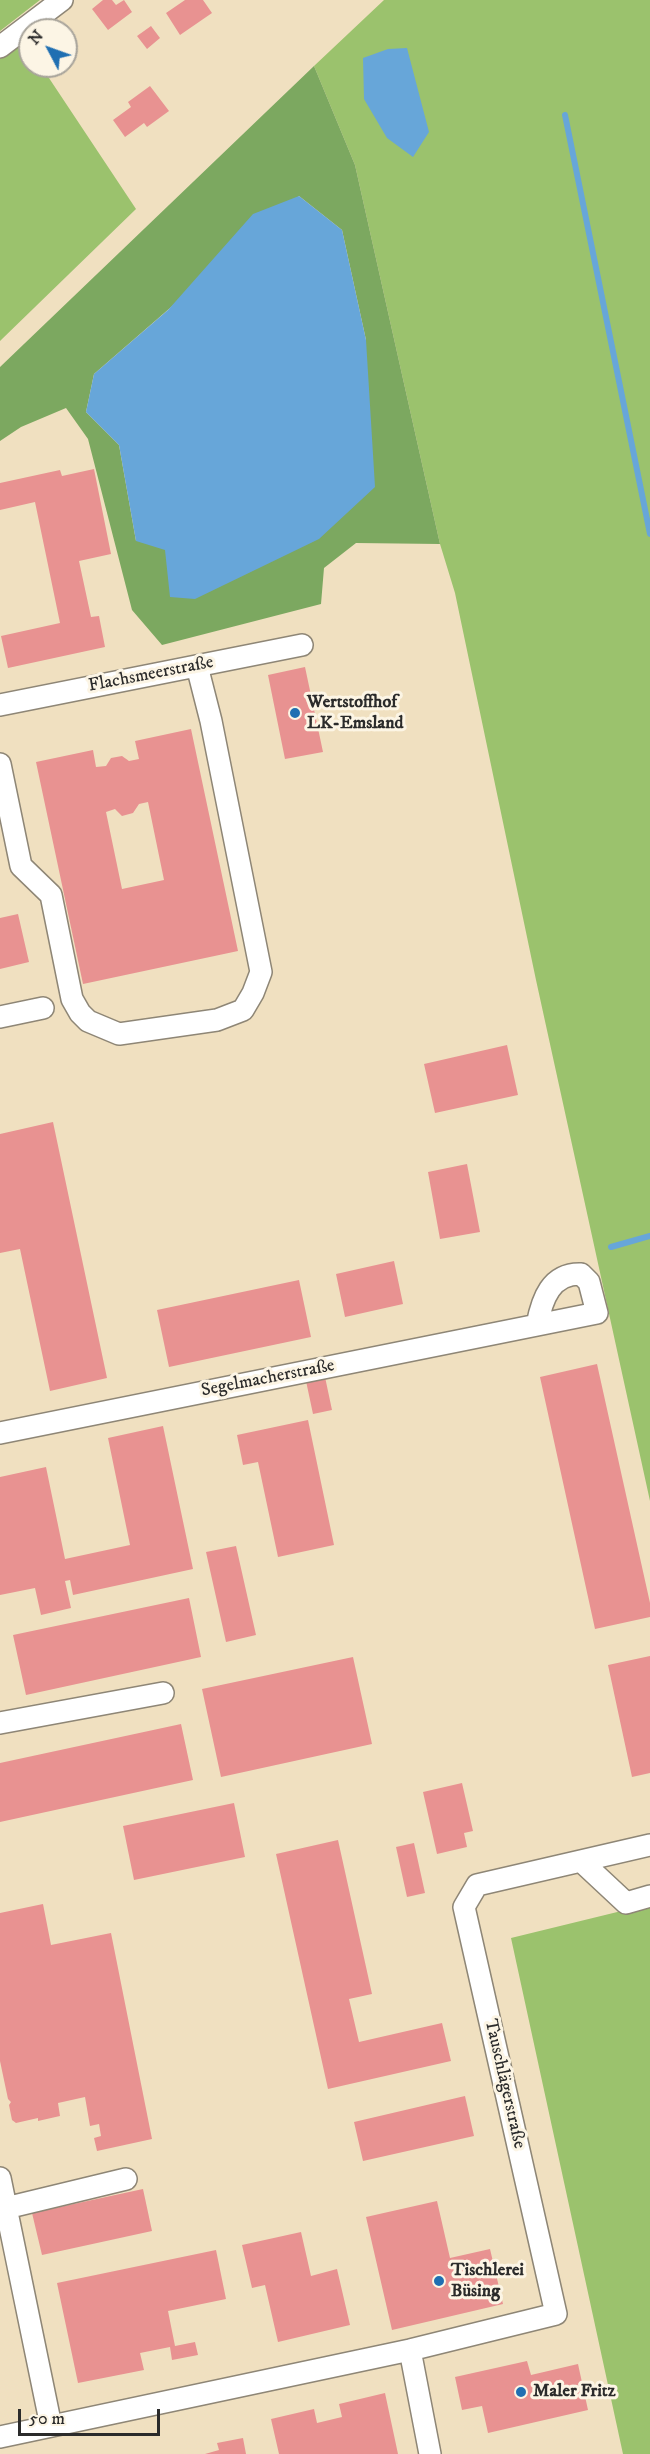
<!DOCTYPE html>
<html>
<head>
<meta charset="utf-8">
<style>
  body { margin:0 }
  #map { position:relative; width:650px; height:2454px; overflow:hidden; background:#f0e0c0; font-family:"IM FELL DW Pica",serif }
  canvas { display:block }
  .north { position:absolute; left:18px; top:18px; width:60px; height:60px; box-sizing:border-box; background:#fcf5e5; border:2px solid #a8a49b; border-radius:50%; rotate:311deg; font-size:16px; font-weight:700; line-height:24px; text-align:center; color:#2b2b2b }
  .north::after { content:''; display:block; margin:auto; width:21px; height:27px; background:#1f6fb2; clip-path:polygon(50% 0,100% 100%,50% 72%,0 100%) }
  .scale { position:absolute; left:18px; top:2409px; width:142px; height:27px; box-sizing:border-box; border:3px solid #2b2b2b; border-top:0; padding-left:8px; font-size:18px; line-height:21px; white-space:nowrap; color:#2b2b2b; -webkit-text-stroke:4px #fcf5e5; paint-order:stroke }
</style>
</head>
<body>
<div id="map">
<canvas width="650" height="2454"></canvas>
<div class="north">N</div>
<div class="scale">50 m</div>
</div>
<script>
const c = document.querySelector('canvas').getContext('2d');
c.lineJoin = 'round';
function fill(path, color) { c.fillStyle = color; c.fill(path, 'evenodd'); }
function stroke(path, color, width, dash) { c.strokeStyle = color; c.lineWidth = width; c.lineCap = dash ? 'butt' : 'round'; c.setLineDash(dash || []); c.stroke(path); }
function label(font, color, halo, rows, align = 'center') {
  c.font = font + ' "IM FELL DW Pica",serif'; c.lineWidth = 6; c.setLineDash([]); c.textBaseline = 'middle'; c.strokeStyle = halo; c.fillStyle = color; for (const [text, x, y, turn = 0] of rows) {
    c.save(); c.translate(x, y); c.rotate((+turn || 0) * Math.PI / 180); c.textAlign = isNaN(turn) ? turn : align; if (halo) c.strokeText(text, 0, 0); c.fillText(text, 0, 0); c.restore();
  }
}
fill(new Path2D(`
  M0 0H40L0 31Z
  M384 0H650V1501L536 980 455 593 440 544 355 165 314 66Z
  M25 41 30 49V66H41L136 209 0 341V59Z
  M650 1904V2454H623L511 1938Z`), '#9bc26d');
fill(new Path2D(`
  M314 66 355 165 440 544 356 543 324 568 321 604 162 645 132 610 88 439 66 408 21 427 0 441V367ZM299 196 342 230 366 340 136 541 119 445 86 412 94 374Z`), '#7ca860');
fill(new Path2D(`
  M407 48 429 132 413 157 387 138 364 99 363 58 388 49Z
  M299 196 342 230 366 340 375 487 319 539 195 599 170 597 165 550 136 541 119 445 86 412 94 374 168 310 253 214Z`), '#67a6d9');
stroke(new Path2D(`
  M565 115 650 534
  M611 1247 650 1236`), '#67a6d9', 6);
fill(new Path2D(`
  M103 0H112L116 5 124 0 132 12 108 30 92 9Z
  M185 0H203L212 13 180 35 166 13Z
  M151 26 160 38 147 49 137 36Z
  M150 86 169 111 147 127 144 123 125 137 113 120 131 107 128 102Z
  M94 469 111 554 79 561 91 617 99 616 105 647 8 668 1 636 60 623 35 502 0 510V483L60 470 62 476Z
  M305 667 323 752 285 759 268 675Z
  M191 729 238 951 83 984 36 762 93 750 96 767 106 766 111 758 122 756 129 761 139 759 135 741ZM148 802 164 880 122 889 106 812 115 809 122 816 133 813 139 804Z
  M18 914 29 962 0 969V918Z
  M507 1045 518 1095 435 1113 424 1064Z
  M53 1122 107 1378 50 1391 20 1249 0 1253V1134Z
  M467 1164 480 1232 440 1239 428 1172Z
  M394 1261 403 1304 345 1317 336 1274Z
  M299 1280 311 1337 169 1367 157 1310Z
  M597 1364 650 1603V1617L595 1629 540 1377Z
  M325 1377 332 1410 313 1414 306 1381Z
  M308 1420 334 1545 278 1557 258 1462 243 1465 237 1435Z
  M163 1426 193 1569 73 1595 70 1580 65 1581 71 1608 41 1615 35 1588 0 1595V1477L46 1467 65 1559 130 1545 108 1438Z
  M236 1546 256 1635 226 1642 206 1552Z
  M189 1598 201 1657 26 1695 13 1635Z
  M650 1656V1773L632 1777 608 1665Z
  M353 1657 372 1744 221 1777 202 1689Z
  M181 1724 193 1780 0 1822V1763Z
  M462 1783 473 1831 464 1833 467 1847 437 1854 423 1792Z
  M234 1803 245 1857 134 1880 123 1826Z
  M338 1840 372 1994 349 1999 359 2042 442 2023 451 2061 328 2089 276 1854Z
  M414 1843 425 1893 407 1897 396 1847Z
  M43 1904 51 1945 111 1933 152 2139 97 2151 94 2138 101 2136 99 2124 90 2126 85 2097 58 2103 60 2116 38 2121V2118L16 2123 12 2120 9 2105 11 2102 8 2099 0 2061V1913Z
  M465 2096 474 2136 363 2161 354 2122Z
  M143 2189 152 2231 42 2255 32 2213Z
  M437 2201 450 2258 490 2249 503 2304 392 2330 366 2217Z
  M301 2232 311 2276 337 2269 350 2325 278 2342 265 2285 252 2288 242 2245Z
  M216 2250 226 2299 168 2311 175 2346 195 2342 198 2355 172 2360 170 2347 140 2353 144 2370 78 2383 57 2283Z
  M527 2361 531 2375 578 2364 588 2410 488 2433 482 2406 462 2410 455 2377Z
  M385 2393 398 2454H279L271 2419 314 2409 317 2423 342 2417 339 2404Z
  M243 2438 246 2454H205L219 2450 217 2443Z`), '#e89291');
const minor = new Path2D(`
  M0 47 62 0
  M0 705 302 645
  M0 764 21 866 51 895 72 999 80 1013 88 1021 119 1034 217 1020 243 1010 253 993 261 972 211 721 197 666
  M0 1017 43 1008
  M0 1433 597 1313 589 1282 581 1274C551 1273 542 1299 537 1325
  M0 1723 163 1693
  M581 1861 626 1903 650 1896
  M0 2178 51 2426
  M6 2208 126 2179
  M410 2350 430 2454
  M0 2437 410 2350 556 2314 464 1907 477 1885 650 1845`);
stroke(minor, '#8e8676', 24);
stroke(minor, '#fff', 21);
for (const [x, y, r, color] of [
  [295,713,6,"#1f6fb2"],
  [439,2281,6,"#1f6fb2"],
  [521,2392,6,"#1f6fb2"]
]) { const dot = new Path2D(); dot.arc(x, y, r, 0, 2 * Math.PI); c.fillStyle = color; c.fill(dot); stroke(dot, '#fcf5e5', 2); }
label('18px', '#2b2b2b', '#fcf5e5', [
  ["Flachsmeerstraße",151,675,-11],
  ["Segelmacherstraße",268,1379,-11],
  ["Tauschlägerstraße",504,2084,77]
]);
label('bold 18px', '#2b2b2b', '#fcf5e5', [
  ["Wertstoffhof",307,703],
  ["LK-Emsland",307,724],
  ["Tischlerei",451,2271],
  ["Büsing",451,2292],
  ["Maler Fritz",533,2392]
], 'left');
</script>
</body>
</html>
